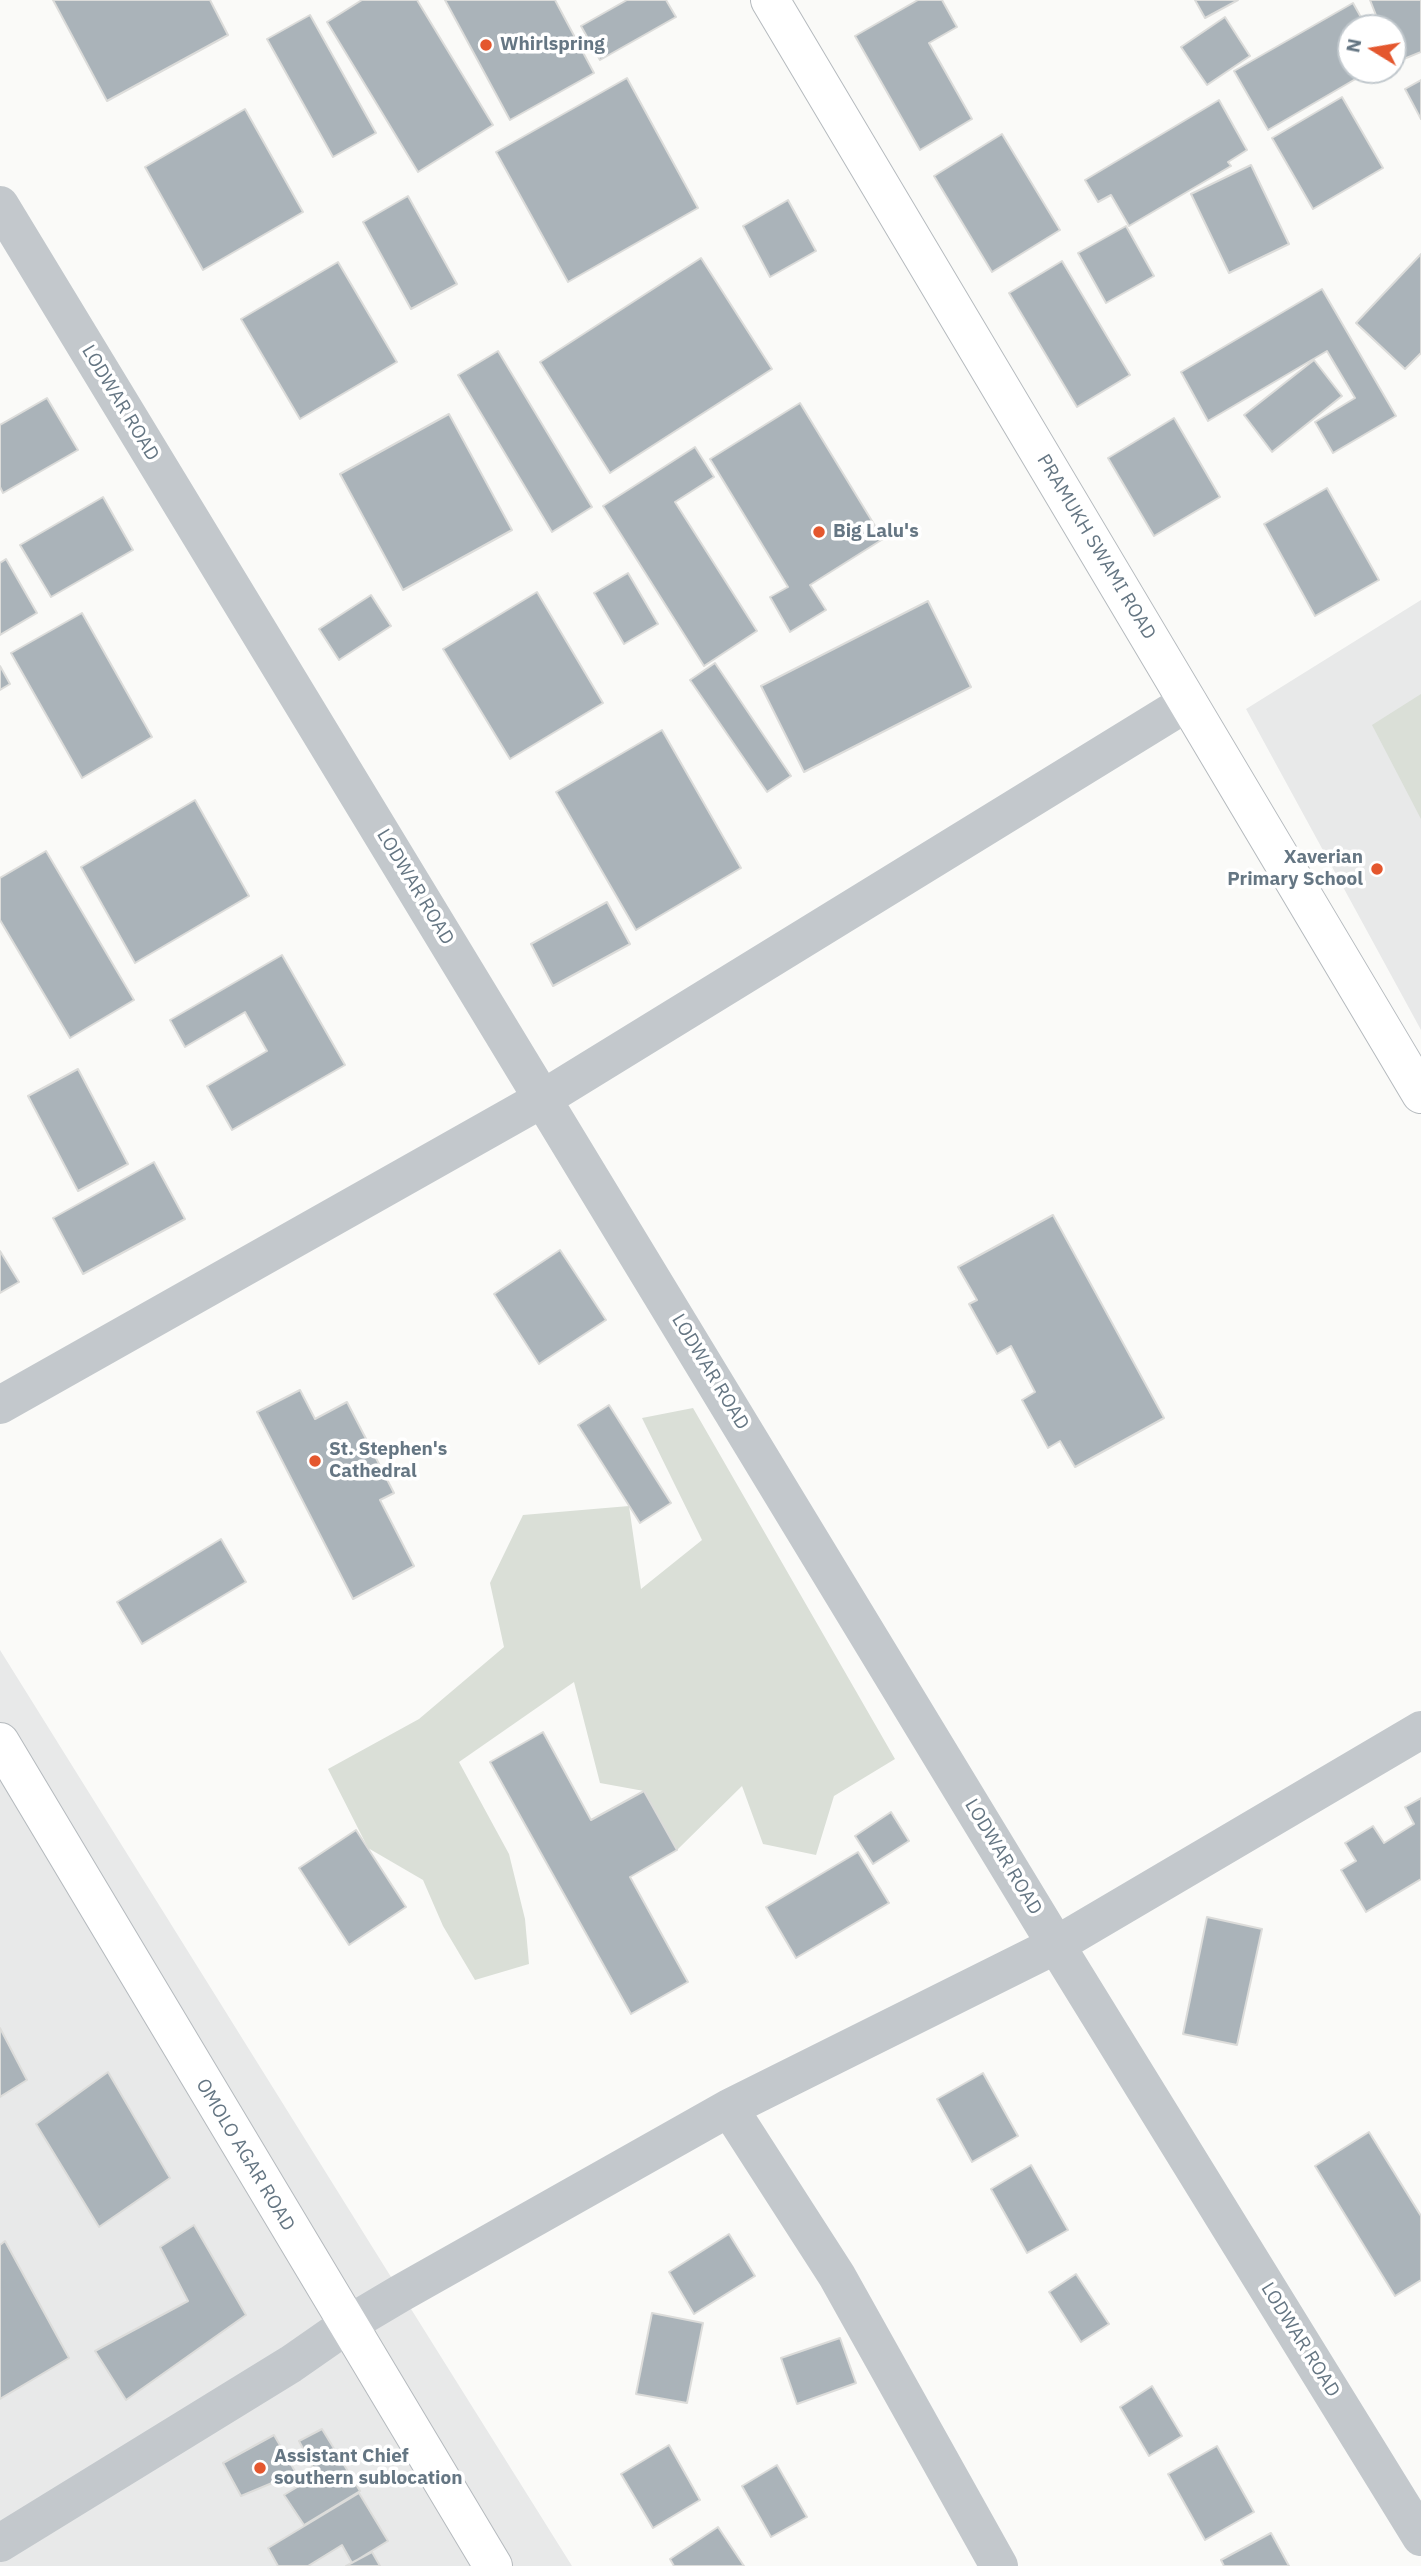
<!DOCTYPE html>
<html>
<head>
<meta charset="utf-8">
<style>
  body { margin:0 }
  #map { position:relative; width:1421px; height:2566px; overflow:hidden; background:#fafaf8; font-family:"IBM Plex Sans",sans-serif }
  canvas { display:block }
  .north { position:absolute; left:1337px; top:14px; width:70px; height:70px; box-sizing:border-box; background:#fff; border:2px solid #c1c8cd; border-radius:50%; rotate:281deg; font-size:19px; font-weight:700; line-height:28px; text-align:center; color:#657683 }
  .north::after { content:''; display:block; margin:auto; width:24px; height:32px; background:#e4572e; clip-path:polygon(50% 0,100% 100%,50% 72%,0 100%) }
</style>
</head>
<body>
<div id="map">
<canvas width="1421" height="2566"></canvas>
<div class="north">N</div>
</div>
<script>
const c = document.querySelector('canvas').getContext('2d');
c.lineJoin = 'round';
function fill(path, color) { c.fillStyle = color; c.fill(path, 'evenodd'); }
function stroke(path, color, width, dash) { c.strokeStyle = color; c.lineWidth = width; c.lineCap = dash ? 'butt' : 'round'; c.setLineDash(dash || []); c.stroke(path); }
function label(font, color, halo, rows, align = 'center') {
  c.font = font + ' "IBM Plex Sans",sans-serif'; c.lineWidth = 7; c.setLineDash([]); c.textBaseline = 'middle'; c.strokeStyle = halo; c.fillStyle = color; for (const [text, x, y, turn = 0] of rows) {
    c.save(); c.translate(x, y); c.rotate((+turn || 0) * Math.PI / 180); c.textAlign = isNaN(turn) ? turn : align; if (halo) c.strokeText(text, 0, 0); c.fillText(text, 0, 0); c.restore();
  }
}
fill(new Path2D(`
  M1421 600V1030L1246 709Z
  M0 1650 401 2293 572 2566H0Z`), '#e8e9e9');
fill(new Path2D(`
  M1421 694V819L1372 725Z
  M693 1408 895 1759 834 1796 816 1855 763 1844 742 1786 677 1850 644 1791 600 1783 574 1682 459 1762 509 1854 525 1919 529 1964 475 1980 443 1926 423 1880 368 1848 328 1769 419 1719 504 1647 490 1583 523 1515 629 1506 641 1589 702 1540 642 1418Z`), '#dadfd7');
const building = new Path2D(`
  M53 0H210L228 35 107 101Z
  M362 0H417L493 125 418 172 327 22Z
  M445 0H555L594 73 510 120Z
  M627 0H666L676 17 600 60 581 26Z
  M918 0H942L957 27 929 43 972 119 920 150 855 36Z
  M1195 0H1238L1205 18Z
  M1370 0H1421V52L1394 63 1393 28H1381Z
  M1353 3 1367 28H1351V70H1371L1268 130 1234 71Z
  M310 15 376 133 333 157 267 39Z
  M1225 17 1250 56 1207 85 1181 47Z
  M627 78 698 208 568 282 496 152Z
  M1421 80V119L1405 89Z
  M1342 97 1383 168 1313 209 1272 138Z
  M1219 100 1247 150 1228 162 1231 166 1129 226 1111 195 1098 202 1085 180Z
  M245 109 303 212 203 270 145 167Z
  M1002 134 1060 230 992 272 934 176Z
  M1251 165 1289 244 1229 273 1191 194Z
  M408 196 457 284 411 309 363 222Z
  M788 200 816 251 770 277 743 226Z
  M1126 226 1154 276 1106 303 1078 253Z
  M1421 254V353L1405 369 1356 323Z
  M701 258 772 369 610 473 540 362Z
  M1062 261 1130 375 1077 407 1009 293Z
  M338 262 397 362 300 419 241 319Z
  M1322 289 1396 416 1333 453 1315 422 1355 398 1327 351 1208 421 1181 372Z
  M498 351 592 507 552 532 458 375Z
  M1314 360 1342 396 1272 452 1244 415Z
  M47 398 78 450 3 493 0 487V425Z
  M800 403 883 539 810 585 826 610 790 632 770 597 788 587 710 459Z
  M449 414 512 530 403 590 340 474Z
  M1174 418 1220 497 1154 536 1108 458Z
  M695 447 714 477 675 502 757 631 704 666 603 506Z
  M1327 488 1379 580 1315 616 1264 524Z
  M103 497 133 550 51 597 20 545Z
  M6 559 37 613 0 635V563Z
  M628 573 658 624 624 644 594 593Z
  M537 592 603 703 510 759 443 649Z
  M371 595 391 626 339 660 319 629Z
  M928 601 971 687 804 772 761 686Z
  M82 613 152 737 82 778 11 653Z
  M715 663 791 776 767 792 690 680Z
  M0 666 10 684 0 690Z
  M662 730 741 868 636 930 556 792Z
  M195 800 249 896 135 963 81 867Z
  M46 851 134 1000 70 1038 0 920V878Z
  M607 902 630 944 553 986 531 944Z
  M282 955 345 1065 232 1130 207 1086 267 1051 245 1012 185 1047 170 1020Z
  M78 1069 128 1164 78 1191 28 1096Z
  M154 1162 185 1219 83 1274 53 1218Z
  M1053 1215 1164 1418 1075 1467 1060 1441 1048 1448 1022 1400 1035 1392 1011 1346 997 1354 969 1304 977 1300 958 1267Z
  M560 1250 606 1320 539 1364 494 1294Z
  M0 1251 19 1282 0 1293Z
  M300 1390 315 1419 347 1402 394 1493 380 1500 414 1566 353 1599 257 1412Z
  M609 1405 671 1503 640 1523 578 1425Z
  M221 1539 246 1582 142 1644 117 1602Z
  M543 1732 591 1820 644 1791 677 1850 630 1877 688 1982 631 2014 490 1762Z
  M1421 1798V1879L1366 1912 1341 1870 1356 1861 1345 1843 1373 1826 1384 1843 1414 1824 1405 1807Z
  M891 1812 909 1841 873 1864 855 1836Z
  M356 1830 406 1907 349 1945 299 1868Z
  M858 1852 889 1903 796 1958 766 1907Z
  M1207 1917 1262 1929 1237 2045 1183 2034Z
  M0 2028 27 2080 0 2097Z
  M108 2072 170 2178 99 2227 36 2124Z
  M983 2073 1018 2136 972 2162 937 2099Z
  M1369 2132 1421 2216V2280L1395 2296 1315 2166Z
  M1031 2165 1068 2230 1027 2253 991 2189Z
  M194 2225 246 2315 126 2400 95 2351 188 2301 160 2247Z
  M729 2234 755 2276 694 2314 669 2272Z
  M5 2241 69 2358 0 2399V2245Z
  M1076 2274 1109 2324 1081 2342 1049 2292Z
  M652 2313 703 2323 687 2403 636 2394Z
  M840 2338 856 2383 797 2404 781 2358Z
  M1152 2386 1182 2436 1149 2456 1120 2407Z
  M322 2429 360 2491 304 2525 284 2495 317 2475 299 2441Z
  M274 2435 296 2473 241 2496 223 2463Z
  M669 2445 700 2500 653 2528 621 2474Z
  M1217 2446 1254 2512 1205 2540 1168 2474Z
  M777 2465 807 2517 771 2537 742 2486Z
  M359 2493 388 2541 352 2563 342 2545 308 2566H278L268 2548Z
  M718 2527 744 2566H674L670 2559Z
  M1271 2533 1289 2566H1224L1221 2560Z
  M372 2552 380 2566H346Z`);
fill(building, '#aab3b9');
stroke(building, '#dcdcda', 2);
const major = new Path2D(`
  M770 0 1421 1094
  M0 1742 493 2566`);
stroke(major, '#b5babe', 40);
stroke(new Path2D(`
  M0 205 1056 1945 1421 2537
  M0 1405 544 1098 1188 702
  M729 2108 837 2276 999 2566
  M0 2543 291 2364 347 2325 401 2293 729 2108 1056 1945 1421 1730`), '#c3c8cc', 38);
stroke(major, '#fff', 38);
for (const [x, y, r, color] of [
  [486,45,7,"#e4572e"],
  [819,532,7,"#e4572e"],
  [1377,869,7,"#e4572e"],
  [315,1461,7,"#e4572e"],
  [260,2468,7,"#e4572e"]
]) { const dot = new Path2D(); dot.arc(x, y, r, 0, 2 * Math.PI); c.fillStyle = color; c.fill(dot); stroke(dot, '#fff', 2.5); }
label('bold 19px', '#657683', '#fff', [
  ["Whirlspring",500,45],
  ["Big Lalu's",833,532],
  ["Xaverian",1363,858,"right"],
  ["Primary School",1363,880,"right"],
  ["St. Stephen's",329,1450],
  ["Cathedral",329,1472],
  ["Assistant Chief",274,2457],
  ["southern sublocation",274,2479]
], 'left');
label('19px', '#657683', '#fff', [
  ["LODWAR ROAD",120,403,59],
  ["PRAMUKH SWAMI ROAD",1096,547,59],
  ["LODWAR ROAD",415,887,59],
  ["LODWAR ROAD",710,1372,59],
  ["LODWAR ROAD",1003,1857,59],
  ["OMOLO AGAR ROAD",245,2155,59],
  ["LODWAR ROAD",1300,2340,58]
]);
</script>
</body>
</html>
